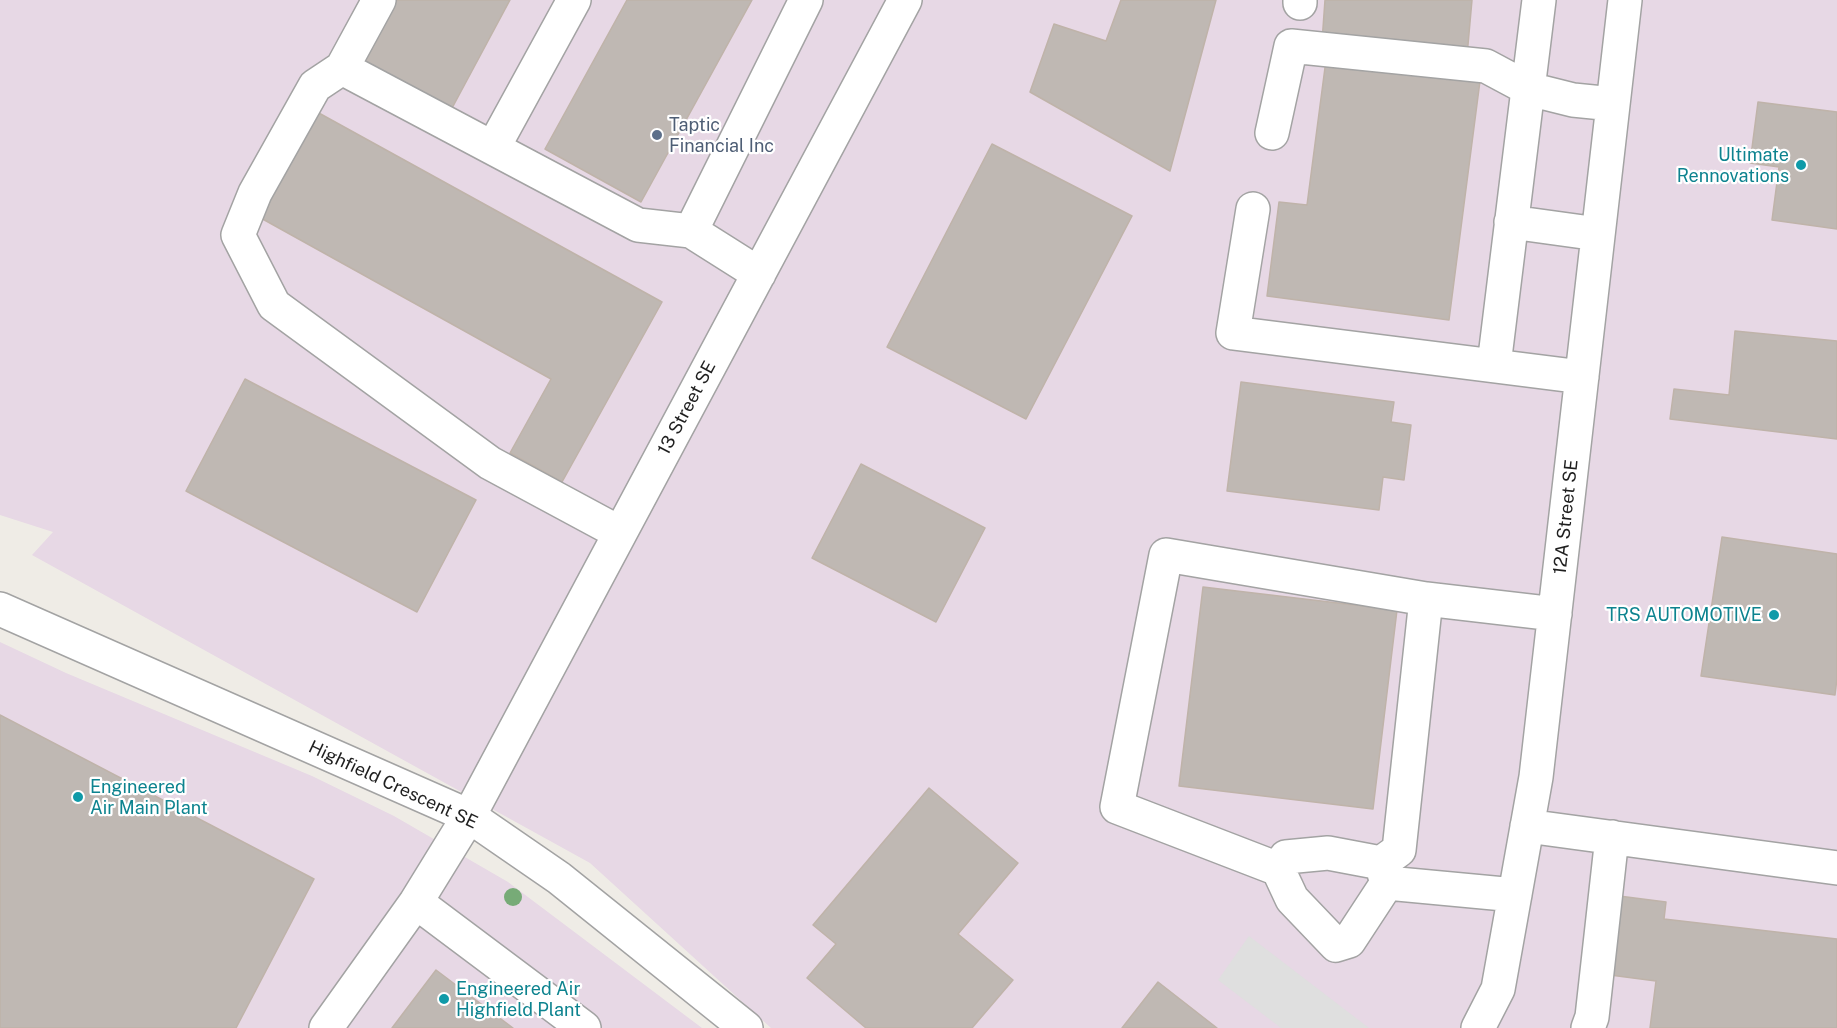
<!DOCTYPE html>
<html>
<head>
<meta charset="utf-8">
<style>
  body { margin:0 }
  canvas { display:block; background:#efece6 }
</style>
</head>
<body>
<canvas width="1837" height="1028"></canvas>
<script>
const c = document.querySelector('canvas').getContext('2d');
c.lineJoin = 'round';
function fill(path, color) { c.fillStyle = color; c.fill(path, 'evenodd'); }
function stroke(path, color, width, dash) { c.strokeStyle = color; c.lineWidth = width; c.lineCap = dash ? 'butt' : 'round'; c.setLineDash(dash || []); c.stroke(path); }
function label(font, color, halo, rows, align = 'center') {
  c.font = font + ' "Public Sans",sans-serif'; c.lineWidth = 4.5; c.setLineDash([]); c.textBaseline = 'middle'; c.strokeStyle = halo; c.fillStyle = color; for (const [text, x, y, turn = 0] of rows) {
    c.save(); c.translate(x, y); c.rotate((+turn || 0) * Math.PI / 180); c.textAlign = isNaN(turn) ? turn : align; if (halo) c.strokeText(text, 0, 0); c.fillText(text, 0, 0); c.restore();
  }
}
fill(new Path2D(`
  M0 0H1837V1028H771L590 863 32 555 53 532 0 515Z
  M0 642 66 673 312 776 394 816 508 882 702 1028H0Z`), '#e7d8e5');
fill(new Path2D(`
  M1249 936 1369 1028H1281L1218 980Z`), '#dfdfdf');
const building = new Path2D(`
  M397 0H510L451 110 363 63Z
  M627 0H752L641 202 545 149Z
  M1121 0H1216L1170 171 1030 92 1054 24 1106 41Z
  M1325 0H1472L1467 56 1322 42Z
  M1326 60 1480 81 1449 320 1267 296 1279 202 1307 205Z
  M1758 102 1837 112V229L1772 220 1779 167 1750 163Z
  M317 112 662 302 562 482 510 453 551 379 259 217Z
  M992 144 1132 216 1026 419 887 347Z
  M1735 331 1837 341V439L1670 419 1674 389 1729 395Z
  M245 379 476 500 417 612 186 491Z
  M1241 382 1394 402 1391 422 1411 425 1404 480 1383 477 1379 510 1227 491Z
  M861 464 985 528 936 622 812 558Z
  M1722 537 1837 554V678L1835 695 1701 676Z
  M1203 587 1397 610 1373 809 1179 786Z
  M0 715 314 879 236 1028H0Z
  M929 788 1018 863 958 934 1013 980 972 1028H866L807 978 836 944 813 925Z
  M1619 896 1666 902 1664 919 1837 939V1028H1650L1656 981 1610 975Z
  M436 970 513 1028H392Z
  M1158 982 1217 1028H1122Z`);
fill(building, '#bfb8b3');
stroke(building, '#bfb3a9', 1.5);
const minor = new Path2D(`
  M379 0 342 68 638 225 691 231 759 274
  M1300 3V0
  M342 68 315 86 255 193 238 235 274 305 490 463 620 533
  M1272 133 1291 46 1486 66 1529 89 1573 100 1613 104
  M493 148 574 0
  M1253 209 1233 333 1582 377
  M1511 222 1598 234
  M691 231 806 0
  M1494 365 1539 0
  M0 609 469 816 559 878 746 1028
  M1527 826 1837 868
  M1328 853 1381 863 1387 883 1349 941 1336 945 1292 899 1278 869 1286 857Z
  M1381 863 1399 850 1426 599 1555 614
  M1278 869 1117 807 1166 555 1426 599
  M1387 883 1515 895
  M416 902 584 1028
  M326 1028 416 902 469 816 905 0
  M1478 1028 1498 989 1536 777 1625 0
  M1588 1028 1592 1017 1612 837`);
stroke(minor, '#a3a3a3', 36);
stroke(minor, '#fff', 33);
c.fillStyle = '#77ab77';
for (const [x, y] of [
  [513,897]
]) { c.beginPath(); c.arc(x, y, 9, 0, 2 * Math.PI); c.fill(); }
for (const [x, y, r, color] of [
  [657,135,6,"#5c6f8a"],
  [1801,165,6,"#0f9aa8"],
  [1774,615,6,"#0f9aa8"],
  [78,797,6,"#0f9aa8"],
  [444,999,6,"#0f9aa8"]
]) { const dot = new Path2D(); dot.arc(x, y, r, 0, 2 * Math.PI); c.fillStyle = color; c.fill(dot); stroke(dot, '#fff', 2); }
label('18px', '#4e5e75', '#fff', [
  ["Taptic",669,125],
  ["Financial Inc",669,146]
], 'left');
label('18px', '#0d838f', '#fff', [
  ["Ultimate",1789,155],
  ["Rennovations",1789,176],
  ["TRS AUTOMOTIVE",1762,615],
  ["Engineered",90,787,"left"],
  ["Air Main Plant",90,808,"left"],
  ["Engineered Air",456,989,"left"],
  ["Highfield Plant",456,1010,"left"]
], 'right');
label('18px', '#1f1f1f', '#fff', [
  ["13 Street SE",687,408,-62],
  ["12A Street SE",1566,517,-84],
  ["Highfield Crescent SE",393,785,25]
]);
</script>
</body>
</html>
